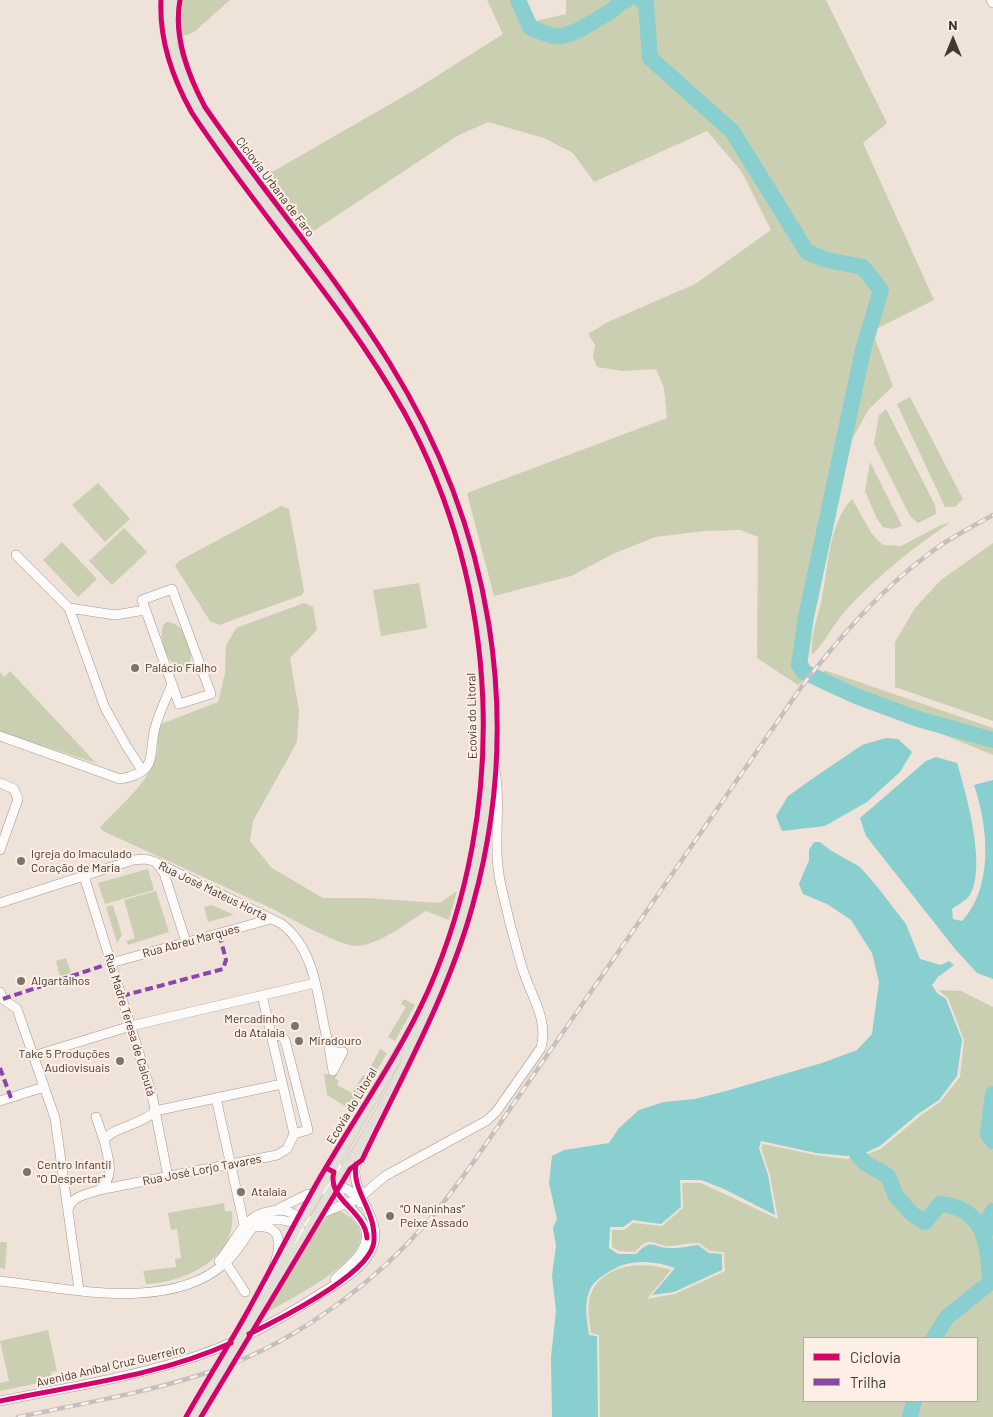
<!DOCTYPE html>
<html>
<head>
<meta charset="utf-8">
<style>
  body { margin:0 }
  #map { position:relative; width:993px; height:1417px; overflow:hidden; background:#efe2d9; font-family:Barlow,sans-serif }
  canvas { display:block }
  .legend { position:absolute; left:803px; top:1337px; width:175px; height:65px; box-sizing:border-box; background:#fdefe6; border:1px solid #b2a69e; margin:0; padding:6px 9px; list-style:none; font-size:15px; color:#413832 }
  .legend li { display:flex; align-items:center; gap:10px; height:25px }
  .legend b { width:25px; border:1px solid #b2a69e }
  .north { position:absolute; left:928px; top:15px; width:50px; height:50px; -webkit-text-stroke:4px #fdefe6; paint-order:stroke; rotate:0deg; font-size:14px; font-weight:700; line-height:20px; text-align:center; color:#413832 }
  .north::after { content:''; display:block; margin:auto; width:18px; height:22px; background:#413832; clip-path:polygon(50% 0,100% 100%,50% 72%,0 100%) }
</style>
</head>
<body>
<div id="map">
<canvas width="993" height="1417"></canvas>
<ul class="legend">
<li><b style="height:6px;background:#d6006c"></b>Ciclovia</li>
<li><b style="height:6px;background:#8e44ad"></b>Trilha</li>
</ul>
<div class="north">N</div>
</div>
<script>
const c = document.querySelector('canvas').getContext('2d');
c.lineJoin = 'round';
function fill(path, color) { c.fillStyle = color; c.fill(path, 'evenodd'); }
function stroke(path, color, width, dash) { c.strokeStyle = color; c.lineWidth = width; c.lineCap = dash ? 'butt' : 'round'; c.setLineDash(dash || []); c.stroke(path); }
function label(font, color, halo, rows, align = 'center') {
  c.font = font + ' Barlow,sans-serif'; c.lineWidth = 4; c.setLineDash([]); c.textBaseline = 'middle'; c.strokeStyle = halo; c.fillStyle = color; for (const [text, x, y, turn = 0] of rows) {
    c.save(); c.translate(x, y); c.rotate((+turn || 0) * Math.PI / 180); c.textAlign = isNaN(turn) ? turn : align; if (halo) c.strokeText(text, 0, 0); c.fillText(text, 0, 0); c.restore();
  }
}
fill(new Path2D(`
  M182 0H230L194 32 181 37Z
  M487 0H526L536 21 566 14V0H826L887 123 863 143 934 300 872 331 893 386 869 409 851 441 800 647 813 671 798 685 757 658 758 537 740 530 705 531 655 537 613 554 571 576 494 596 467 493 667 418 664 388 656 369 623 371 597 367 593 357 595 345 588 334 608 322 695 284 771 230 742 172 707 131 594 182 573 153 544 138 488 122 457 136 303 238 260 179 418 88 503 34Z
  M910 397 963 499 955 507H945L897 404Z
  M886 409 935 505 936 514 918 523 910 516 874 444 879 415Z
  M870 462 902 526 893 529 883 527 877 519 865 491Z
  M98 483 130 519 105 542 72 505Z
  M852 499 872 534 883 545 901 546 939 526 951 522C913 548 878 575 847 609 834 623 826 641 812 655 810 634 818 618 822 598 829 565 828 525 852 499Z
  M281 506 289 509 304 591 302 595 219 625 210 621 175 566 179 561Z
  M124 528 147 552 112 585 89 561Z
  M62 542 97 579 78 597 43 560Z
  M993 543V721L895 687V642L915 608 941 580Z
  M419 583 427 628 381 636 373 590Z
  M304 603 313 607 317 630 290 658 299 711 297 742 253 821 250 841 272 868 323 898H366L440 903 457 891 449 920 426 911C405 924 382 943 358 946 345 948 290 919 277 911L103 831 100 827C120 806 146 785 156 758 160 746 155 734 161 724L218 702 225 673 226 646 236 628Z
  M167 622C186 622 197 654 188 669L180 670C166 660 159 642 163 625Z
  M824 670 993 728V755L820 684Z
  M10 671 96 763 0 732V672L4 677Z
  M148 869 154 890 105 904 98 883Z
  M156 891 169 932 128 945 126 941 135 938 124 900Z
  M113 905 122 935 117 943 106 907Z
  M212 905 234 915 208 922 204 907Z
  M66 958 71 973 60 976 56 961Z
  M938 990 961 991 993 1007V1417H600L599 1335 591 1333C589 1321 586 1303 592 1291 606 1263 645 1261 671 1270L647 1299 675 1294 725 1271 724 1252 710 1251 699 1243C690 1243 680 1245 671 1246 655 1247 651 1233 635 1252L619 1251 612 1247V1230H624L633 1223 662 1226 683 1208 682 1183H701L778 1219 770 1175 761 1148 763 1144 816 1155 846 1159 865 1155 881 1149 920 1116 940 1102 960 1077 964 1040 948 998ZM804 1338H977V1401H804Z
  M404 999 415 1005 395 1041 388 1037 406 1007 401 1004Z
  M380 1049 387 1053 353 1111 327 1095 324 1074 337 1075 335 1078 339 1081 337 1085 352 1093 363 1075 366 1076Z
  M224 1203 225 1211H232C238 1258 184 1283 146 1284L143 1271 176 1267 175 1259 181 1258 177 1229 171 1230 168 1213Z
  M335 1211H340C350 1216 361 1224 361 1236 361 1264 287 1301 264 1314L319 1225Z
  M0 1242H7L5 1269 0 1268Z
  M48 1330 57 1371 51 1372 53 1380 0 1391V1383L9 1381 0 1341Z`), '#c9cfb0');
fill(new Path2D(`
  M886 738 898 739 912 752 900 772 867 802 825 826 782 831 776 816 788 796 812 779 862 745Z
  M936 757 957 763C966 793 987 867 970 895 967 900 957 905 952 909L953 919 962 921C993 888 989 829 974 785L993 780V979L977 973 955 949 866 836 860 818 926 761Z
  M814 842H820L830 850 860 867 875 884 906 924 920 959 941 965 949 961 954 965 938 977 932 985 937 993 946 999 962 1040 957 1076 939 1100 918 1114 880 1146 865 1153 846 1156 816 1153 761 1141 759 1148 768 1175 775 1215 724 1189 701 1180H680L681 1207 661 1224 633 1220 623 1227H610L609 1248 618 1254H636C652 1237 653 1248 669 1248 678 1249 689 1246 698 1245L709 1253 722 1254V1270L674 1292 652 1295 675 1268C650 1259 625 1259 604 1275 598 1279 591 1285 589 1292 584 1306 587 1321 589 1335L597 1336 598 1417H552L551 1357 556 1311 552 1275 556 1246 553 1228 557 1219 549 1183 552 1156 564 1150 609 1143 619 1128 639 1110 664 1102 695 1099 726 1091 822 1063 857 1050 872 1034 879 982 872 953 851 920 827 904 803 894 799 884 809 860V850Z`), '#89cfcf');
stroke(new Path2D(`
  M518 0 530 27C539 31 550 37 560 36 578 34 596 19 611 11 617 7 620 1 627 0
  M641 0 646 3 650 58 732 131 807 252 827 260 863 267 881 290 863 350 806 617 799 665 804 672 856 696 918 719 993 740
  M993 1094 988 1134 993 1141
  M857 1154 865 1163 888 1176 896 1196 912 1214 925 1222 940 1204C984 1207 989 1245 990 1282
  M985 1234 986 1223 993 1211
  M934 1338 947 1317 987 1285 993 1278
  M910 1417 914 1401`), '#89cfcf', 16);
const minor = new Path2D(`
  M991 0 993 3
  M16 555 69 608 105 708 127 747 142 770
  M69 608 115 615 145 610
  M0 736 120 779C159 772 148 756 155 728 159 713 166 699 172 684L142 600 172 589 211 694 179 704 172 684
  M0 783 14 789 18 799 0 850
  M157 864 164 873 186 942
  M84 876 152 1095 168 1177
  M0 903 133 860 145 859 153 861 282 924C319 953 317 1005 329 1046L335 1052H343
  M111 963 271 919
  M0 992 3 999 17 1009 55 1118 79 1290
  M272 1036 280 1035 285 1040 308 1130 294 1134
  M329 1047 333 1071 343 1052
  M33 1056 131 1026 315 983
  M216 1098 245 1229
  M0 1101 44 1087
  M96 1117 104 1140
  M99 1190C116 1177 108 1158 104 1140 115 1126 140 1126 155 1111L282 1084
  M304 1197C328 1188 343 1177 361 1203
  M280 1208 308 1194
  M68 1212C69 1196 86 1195 99 1190L277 1155 287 1149 294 1134 262 995
  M255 1227C298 1223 271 1273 263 1295
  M219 1261C237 1241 242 1215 272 1211 281 1209 288 1210 295 1215L300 1231 295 1247
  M226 1263 245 1292
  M335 1279C343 1271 354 1263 360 1254 388 1213 317 1205 337 1166
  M0 1281C67 1288 170 1313 225 1263 236 1254 244 1239 253 1227L266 1220H282L294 1223 311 1221 325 1212 358 1199 385 1176 486 1121 496 1112 541 1048C548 1021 534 1001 525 976 519 959 515 941 510 924 505 900 497 877 497 852 496 813 502 786 489 746
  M0 1401C60 1389 122 1379 181 1361 230 1347 277 1322 320 1294 338 1283 366 1268 373 1246 382 1221 356 1199 355 1174 354 1163 362 1152 366 1142`);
const major = new Path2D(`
  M165 0C164 42 182 77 200 114L380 360C552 631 509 926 336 1185 321 1208 309 1233 294 1256 284 1273 270 1289 258 1306
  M175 0V38
  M271 1279 296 1228 416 1024`);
stroke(minor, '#a29892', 10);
stroke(major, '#c8c2bd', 12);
stroke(minor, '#fdfbf9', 9);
stroke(major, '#e3dfd7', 11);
const rail = new Path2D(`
  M18 1417C81 1404 145 1393 206 1373 286 1348 365 1291 421 1229 440 1209 456 1186 472 1164L802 686C840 637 880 590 930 553 949 538 972 527 993 515`);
stroke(rail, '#c4c0be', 4.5);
stroke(rail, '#fdefe6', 2.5, [8]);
const majorBridge = new Path2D(`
  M194 1417 258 1306`);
stroke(majorBridge, '#c8c2bd', 12, []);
stroke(majorBridge, '#e3dfd7', 11);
stroke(new Path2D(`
  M122 996 223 969 226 960 219 933
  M3 999 111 963
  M0 1068 11 1098`), '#8e44ad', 4, [8, 4]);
stroke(new Path2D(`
  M161 0C159 40 173 79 192 113 259 215 344 305 404 412 501 588 509 807 428 991 398 1058 354 1118 318 1181 293 1225 270 1271 245 1316 226 1350 205 1383 186 1417
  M180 0C173 37 188 75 205 107 264 193 334 273 389 362 491 526 525 716 473 904 449 993 402 1076 362 1160L350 1169 201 1417
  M326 1168 334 1172C326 1199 365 1210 367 1238
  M249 1334C278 1320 364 1277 373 1246 375 1240 374 1232 373 1226 369 1204 352 1187 356 1164
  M0 1401C76 1385 159 1376 231 1343`), '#d6006c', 5);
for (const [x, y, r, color] of [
  [135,668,5,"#7e746c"],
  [21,861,5,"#7e746c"],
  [21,981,5,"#7e746c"],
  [295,1026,5,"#7e746c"],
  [299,1041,5,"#7e746c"],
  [120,1061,5,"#7e746c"],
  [27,1172,5,"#7e746c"],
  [241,1192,5,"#7e746c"],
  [390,1216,5,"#7e746c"]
]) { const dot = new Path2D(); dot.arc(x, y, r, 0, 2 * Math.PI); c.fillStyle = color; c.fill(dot); stroke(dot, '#fdefe6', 2); }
label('12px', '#413832', '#fdefe6', [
  ["Ciclovia Urbana de Faro",275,187,53],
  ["Ecovia do Litoral",472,716,-91],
  ["Rua José Mateus Horta",213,891,26],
  ["Rua Abreu Marques",191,941,-15],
  ["Rua Madre Teresa de Calcutá",130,1025,73],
  ["Ecovia do Litoral",352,1106,-59],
  ["Rua José Lorjo Tavares",202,1170,-11],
  ["Avenida Aníbal Cruz Guerreiro",111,1366,-13]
]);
label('12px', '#413832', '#fdefe6', [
  ["Palácio Fialho",145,668],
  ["Igreja do Imaculado",31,854],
  ["Coração de Maria",31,868],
  ["Algartalhos",31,981],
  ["Mercadinho",285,1019,"right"],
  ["da Atalaia",285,1033,"right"],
  ["Miradouro",309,1041],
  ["Take 5 Produções",110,1054,"right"],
  ["Audiovisuais",110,1068,"right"],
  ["Centro Infantil",37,1165],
  ["\"O Despertar\"",37,1179],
  ["Atalaia",251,1192],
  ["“O Naninhas”",400,1209],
  ["Peixe Assado",400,1223]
], 'left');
</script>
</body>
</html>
